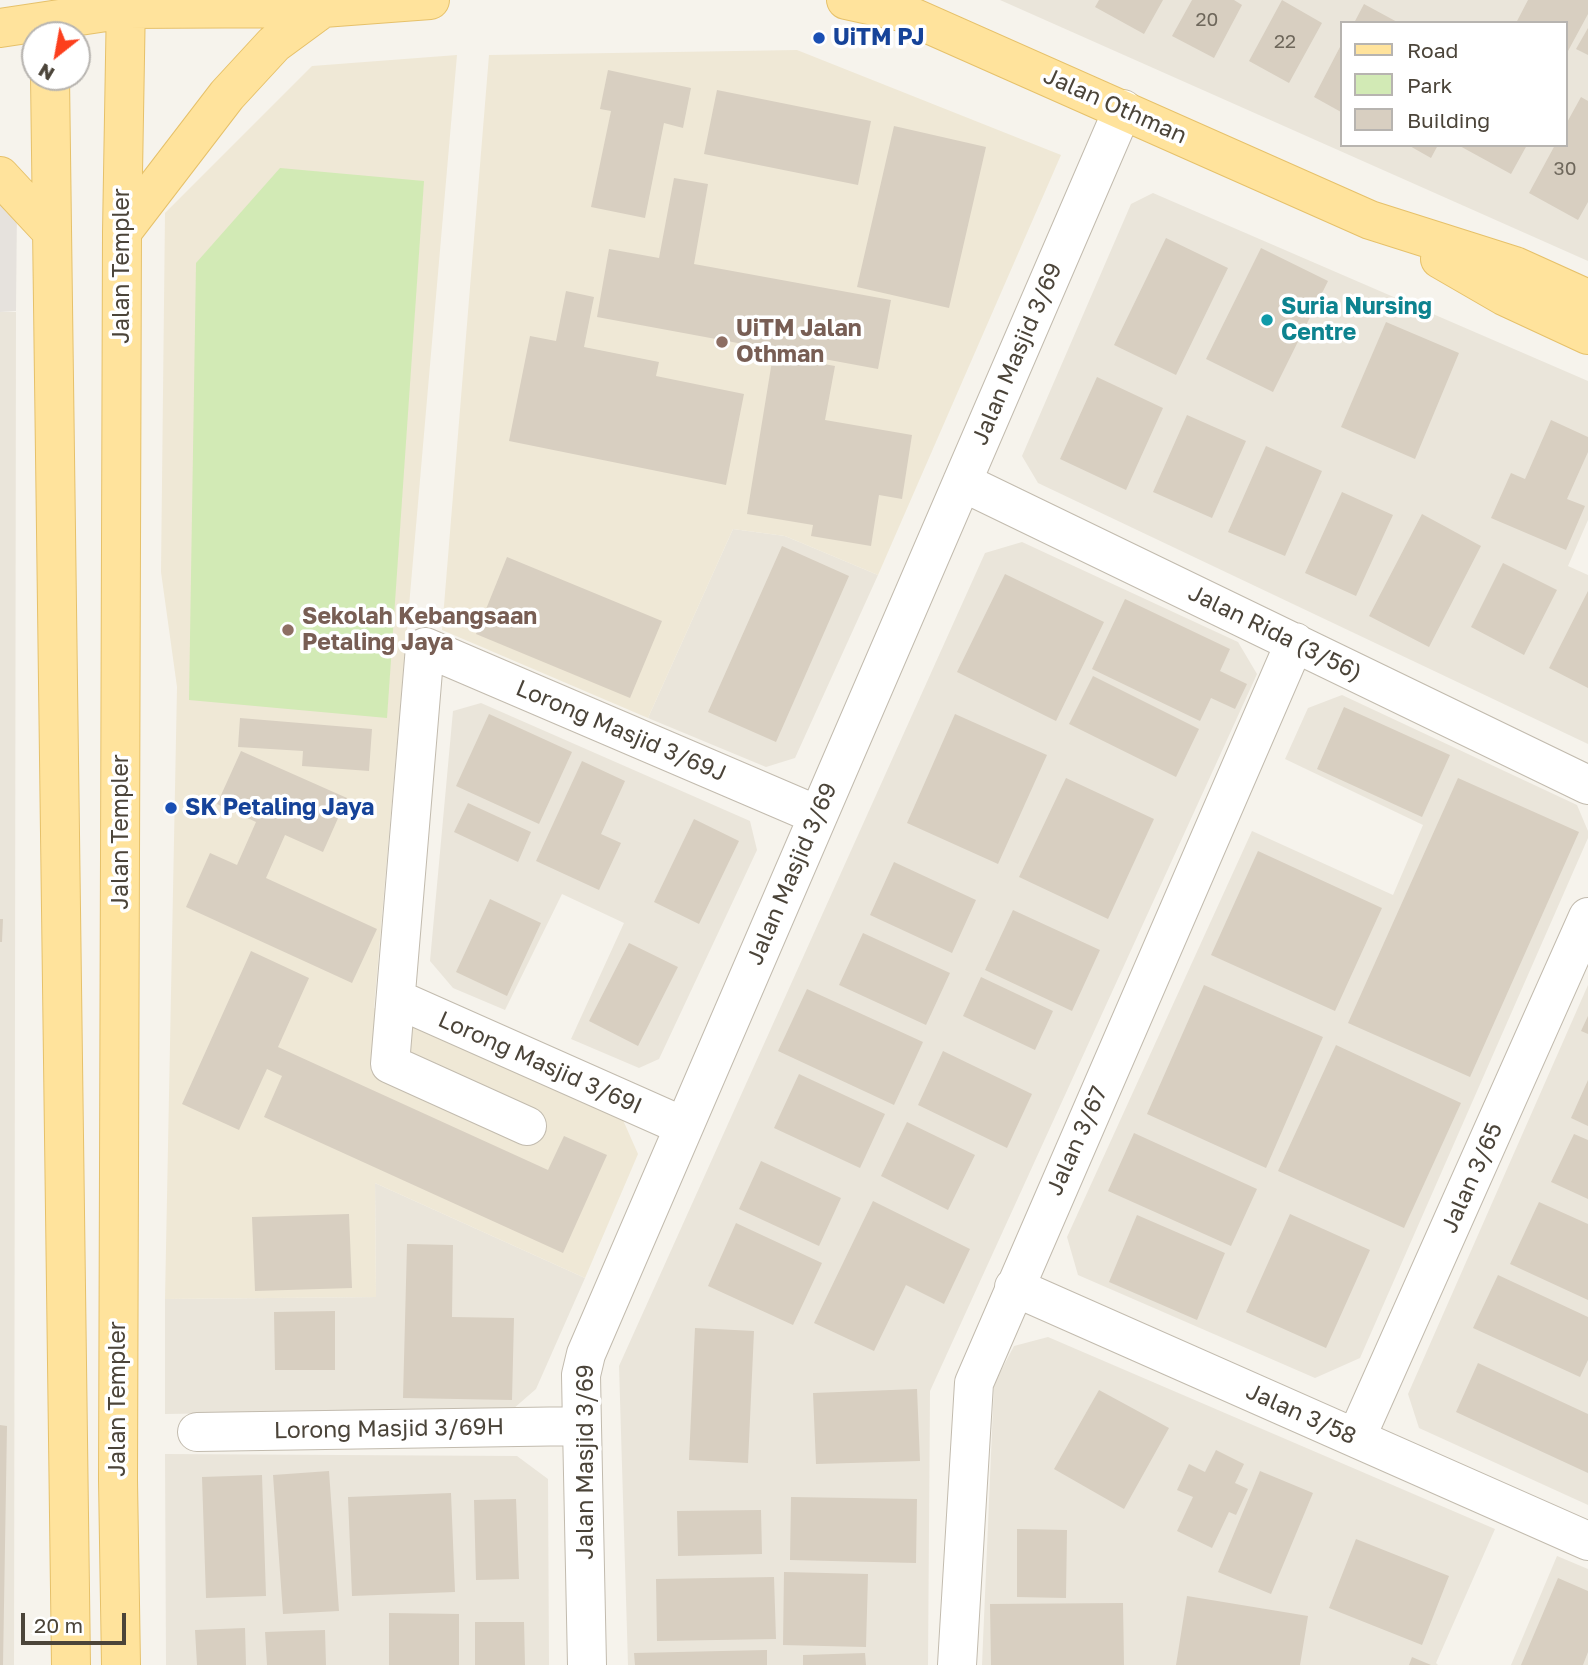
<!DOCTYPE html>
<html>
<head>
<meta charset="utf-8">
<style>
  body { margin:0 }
  #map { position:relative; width:1588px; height:1665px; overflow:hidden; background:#f6f3ec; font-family:"Golos Text",sans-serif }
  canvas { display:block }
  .legend { position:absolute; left:1340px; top:21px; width:228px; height:126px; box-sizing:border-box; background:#fff; border:2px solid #b7b4b0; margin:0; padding:9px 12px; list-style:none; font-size:21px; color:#4b4439 }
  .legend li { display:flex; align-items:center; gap:14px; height:35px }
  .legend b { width:35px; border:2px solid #b7b4b0 }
  .north { position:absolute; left:21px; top:21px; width:70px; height:70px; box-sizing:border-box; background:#fff; border:2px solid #b7b4b0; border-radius:50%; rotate:211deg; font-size:19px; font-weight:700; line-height:28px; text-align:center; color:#4b4439 }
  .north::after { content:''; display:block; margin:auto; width:24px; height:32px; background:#fc3f1d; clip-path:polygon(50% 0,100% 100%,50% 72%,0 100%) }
  .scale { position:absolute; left:21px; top:1613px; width:105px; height:32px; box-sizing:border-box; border:4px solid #4b4439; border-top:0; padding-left:9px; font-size:21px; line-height:24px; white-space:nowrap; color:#4b4439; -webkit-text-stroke:5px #fff; paint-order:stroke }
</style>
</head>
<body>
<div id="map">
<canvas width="1588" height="1665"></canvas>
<ul class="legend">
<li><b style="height:9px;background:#ffe39c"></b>Road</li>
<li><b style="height:19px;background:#d2eab5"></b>Park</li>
<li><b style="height:19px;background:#d8cfc1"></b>Building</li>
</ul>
<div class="north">N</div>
<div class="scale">20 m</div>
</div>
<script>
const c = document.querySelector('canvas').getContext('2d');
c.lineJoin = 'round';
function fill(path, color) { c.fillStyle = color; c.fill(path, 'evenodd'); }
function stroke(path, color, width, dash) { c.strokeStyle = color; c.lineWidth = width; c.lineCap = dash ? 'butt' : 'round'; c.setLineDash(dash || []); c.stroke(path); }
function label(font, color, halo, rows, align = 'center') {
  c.font = font + ' "Golos Text",sans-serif'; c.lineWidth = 7; c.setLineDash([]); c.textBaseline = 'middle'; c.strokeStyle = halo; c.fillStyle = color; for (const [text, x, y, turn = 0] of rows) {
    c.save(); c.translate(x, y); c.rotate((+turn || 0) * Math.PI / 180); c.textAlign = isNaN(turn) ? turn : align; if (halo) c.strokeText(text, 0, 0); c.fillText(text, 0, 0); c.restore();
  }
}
fill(new Path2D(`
  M1000 0H1588V261ZM1341 23H1565V145H1341Z
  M1153 193 1588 381V520L1568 566 1588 575V744L1038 483 1022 456 1131 204Z
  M0 312H16L14 1665H0Z
  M733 529 785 536 878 575 795 758 766 767 648 718Z
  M1022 542 1238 642 1257 674 930 1391 928 1665H628L619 1366 985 553Z
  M1342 695 1577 805 1588 831V838L1360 1358 1315 1378 1078 1275 1067 1237 1252 831 1393 895 1423 825 1285 759 1308 708Z
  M481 703 750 821 757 850 659 1059 639 1068 571 1039 624 923 562 894 505 1010 453 988 430 961 453 711Z
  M1588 985V1505L1419 1428 1408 1394Z
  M375 1183 585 1278 536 1389 513 1409 165 1414V1299L376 1297Z
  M1048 1337 1495 1529 1436 1663 1438 1665H982L994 1384 1014 1346Z
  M165 1454 517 1456 548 1479 549 1665H166Z
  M1557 1556 1588 1569V1665H1511Z`), '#eae5da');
fill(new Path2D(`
  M0 192 17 206 16 311 0 312Z`), '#e6e2dd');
fill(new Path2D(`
  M797 50 1061 155 878 575 785 536 733 529 648 718 442 630 489 55Z
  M457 55 374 1008 623 1120 638 1154 585 1278 375 1183 376 1297 165 1299 177 687 161 572 165 213 312 66Z`), '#efe8d6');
fill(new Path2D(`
  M280 168 424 181 387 718 189 700 196 263Z`), '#d2eab5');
fill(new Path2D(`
  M1099 0H1163L1144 34 1095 7Z
  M1192 0H1234L1242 5 1214 58 1172 36Z
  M1282 0 1322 23 1289 83 1249 61Z
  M1528 0H1588V14L1568 51 1565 49V23H1516Z
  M1364 4 1399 23H1354Z
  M1588 28V55L1576 49Z
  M1341 45V112L1314 97Z
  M608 70 691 88 683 128 664 123 645 218 591 207 611 111 600 109Z
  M717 90 871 121 858 185 704 154Z
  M1581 97 1588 101V202L1578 220 1529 193 1555 145H1565V126Z
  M894 126 986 147 949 308 857 287Z
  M1408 145H1438L1431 158Z
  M1458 145H1527L1511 174Z
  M674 178 708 184 694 264 891 300 878 369 597 317 609 249 659 258Z
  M1166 238 1228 268 1176 375 1114 345Z
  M1261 248 1328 281 1273 392 1206 359Z
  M566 291 594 297 584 347 659 362 656 376 744 394 726 485 509 441 530 336 556 341Z
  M1386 322 1459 353 1415 459 1341 427Z
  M773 355 835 366 825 420 912 435 902 499 879 495 871 546 811 536 813 525 747 514Z
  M1097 377 1163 408 1126 490 1060 459Z
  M1187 415 1246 441 1212 518 1153 492Z
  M1551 420 1588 437V452L1567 499 1585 506 1566 550 1491 518 1511 473 1525 479Z
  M1266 446 1322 471 1285 556 1228 532Z
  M1342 492 1393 515 1356 596 1305 573Z
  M1422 514 1481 546 1429 647 1369 616Z
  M782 546 849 576 776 742 708 712Z
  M507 557 662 621 630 698 476 634Z
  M1503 563 1557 590 1524 655 1471 627Z
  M1005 574 1104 622 1056 721 957 672Z
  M1588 591V688L1549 668Z
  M1125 599 1230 649 1220 671 1247 684 1235 709 1211 698 1200 721 1092 669Z
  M1093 676 1199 729 1176 777 1069 724Z
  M1344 707 1450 755 1422 817 1317 769Z
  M489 714 572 752 539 824 456 786Z
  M955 714 1047 755 998 864 907 823Z
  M240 718 372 729 369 771 302 766 303 751 238 747Z
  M241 751 347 798 323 852 285 835 266 878 377 929 352 983 186 907 210 853 237 865 256 822 217 804Z
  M582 761 625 781 601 834 621 843 599 890 536 861Z
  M1066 778 1154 819 1108 919 1019 877Z
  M1458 778 1579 832 1470 1077 1348 1023Z
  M468 803 531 832 518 862 454 832Z
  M694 819 739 841 699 924 654 902Z
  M1258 851 1382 908 1335 1011 1211 955Z
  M894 862 976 900 952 953 870 915Z
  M490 899 541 923 507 996 456 972Z
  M1013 910 1100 950 1072 1011 985 970Z
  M0 919H3L2 942H0Z
  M863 933 950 973 926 1025 839 985Z
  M629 943 678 967 638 1046 589 1021Z
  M251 951 309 978 278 1047 548 1170 564 1136 607 1155 563 1253 264 1117 282 1076 267 1069 239 1130 182 1104Z
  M981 977 1053 1011 1035 1050 963 1016Z
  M1204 985 1323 1037 1266 1168 1147 1114Z
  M807 989 923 1042 894 1105 778 1051Z
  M1588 1016V1034L1581 1031Z
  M1336 1045 1461 1103 1404 1228 1278 1171Z
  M943 1051 1032 1094 1007 1148 918 1105Z
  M799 1074 885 1114 860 1168 774 1128Z
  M1588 1080V1126L1571 1118Z
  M907 1122 975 1155 948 1210 881 1176Z
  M1134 1133 1257 1189 1231 1246 1108 1191Z
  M1574 1134 1588 1140V1199L1551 1182Z
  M761 1161 841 1198 819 1246 739 1209Z
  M873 1201 970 1249 944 1304 906 1285 874 1351 814 1323Z
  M1539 1202 1588 1224V1300L1510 1264Z
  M349 1214 352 1288 255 1291 252 1217Z
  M1290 1214 1370 1250 1326 1348 1246 1312Z
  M1137 1215 1225 1253 1197 1320 1109 1282Z
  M736 1223 822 1263 793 1325 708 1286Z
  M407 1244 453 1245 452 1317 514 1318 512 1400 403 1398Z
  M1498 1275 1588 1317V1360L1580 1377 1473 1328Z
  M335 1311V1370H275L274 1312Z
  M695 1328 754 1331 748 1463 689 1460Z
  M1478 1363 1588 1414V1473L1456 1412Z
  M917 1389 920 1461 816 1464 813 1393Z
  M1099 1390 1169 1428 1124 1509 1054 1469Z
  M0 1425 7 1426 3 1665H0Z
  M1216 1450 1244 1464 1235 1483 1248 1489 1236 1515 1229 1512 1212 1548 1177 1531 1193 1497 1177 1490 1189 1464 1205 1472Z
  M329 1471 339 1611 283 1614 273 1475Z
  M1260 1471 1313 1493 1271 1594 1218 1572Z
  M262 1475 266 1596 206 1598 202 1477Z
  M451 1493 455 1592 352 1596 348 1497Z
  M791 1497 917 1499 916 1563 790 1560Z
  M516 1499 519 1579 476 1580 474 1500Z
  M761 1510 762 1554 678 1556 677 1511Z
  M1017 1529 1067 1530 1066 1598 1017 1597Z
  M1356 1539 1449 1576 1422 1645 1329 1608Z
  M784 1572 868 1574 866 1647 783 1645Z
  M774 1577 776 1639 657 1641 656 1579Z
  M1558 1578 1588 1591V1652L1583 1665H1521Z
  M1187 1596 1308 1616 1300 1665H1176Z
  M1123 1603 1124 1665H991L990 1604Z
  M389 1613 459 1614V1665H389Z
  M475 1622H524L525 1665H475Z
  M245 1628 246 1665H197L195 1630Z
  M325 1630 326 1665H267L265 1632Z
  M767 1650V1665H635L634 1653Z
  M865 1653 866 1665H803V1655Z
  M1412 1657 1431 1665H1409Z`), '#d8cfc1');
const minor = new Path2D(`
  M962 482 1588 785
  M397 999 683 1126
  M527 1126 390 1064 425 647 817 815
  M1014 1287 1588 1541
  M197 1432 582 1426
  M1356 1438 1588 917
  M587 1665 582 1426 581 1375 586 1354 1123 109
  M957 1665 974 1383 1295 642`);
const major = new Path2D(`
  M846 0 901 12 1370 220 1515 266 1588 299
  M0 28 126 9 323 8 430 0
  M50 77 71 1665
  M0 176 52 232
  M122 232 227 95 274 44 323 8
  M1440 259 1504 296 1588 335
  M121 1665 118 1480 122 232 126 0`);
stroke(minor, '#c2bbae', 40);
stroke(major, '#e6c16a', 40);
stroke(minor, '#fff', 38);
stroke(major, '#ffe39c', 38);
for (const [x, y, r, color] of [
  [819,38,7,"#1a4fb4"],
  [1267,320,7,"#0f9aa8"],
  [722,342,7,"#8d6e63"],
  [288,630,7,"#8d6e63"],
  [171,808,7,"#1a4fb4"]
]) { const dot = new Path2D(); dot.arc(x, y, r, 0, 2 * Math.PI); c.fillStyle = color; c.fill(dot); stroke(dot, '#fff', 2.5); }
label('19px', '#6e675b', null, [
  ["20",1207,20],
  ["22",1285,42],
  ["30",1565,169]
]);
label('bold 23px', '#164399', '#fff', [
  ["UiTM PJ",833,38],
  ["SK Petaling Jaya",185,808]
], 'left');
label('23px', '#4b4439', '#fff', [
  ["Jalan Othman",1115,106,24],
  ["Jalan Templer",122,266,-90],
  ["Jalan Masjid 3/69",1017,354,-67],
  ["Jalan Rida (3/56)",1275,633,26],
  ["Lorong Masjid 3/69J",621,731,23],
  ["Jalan Templer",121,832,-90],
  ["Jalan Masjid 3/69",792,874,-67],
  ["Lorong Masjid 3/69I",540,1063,24],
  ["Jalan 3/67",1077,1141,-66],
  ["Jalan 3/65",1472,1178,-66],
  ["Jalan Templer",118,1399,-90],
  ["Jalan 3/58",1301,1414,24],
  ["Lorong Masjid 3/69H",389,1429,-1],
  ["Jalan Masjid 3/69",586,1462,-90]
]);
label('bold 23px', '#0d838f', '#fff', [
  ["Suria Nursing",1281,307],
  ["Centre",1281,333]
], 'left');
label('bold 23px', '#785e54', '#fff', [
  ["UiTM Jalan",736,329],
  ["Othman",736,355],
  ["Sekolah Kebangsaan",302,617],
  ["Petaling Jaya",302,643]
], 'left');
</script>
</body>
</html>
